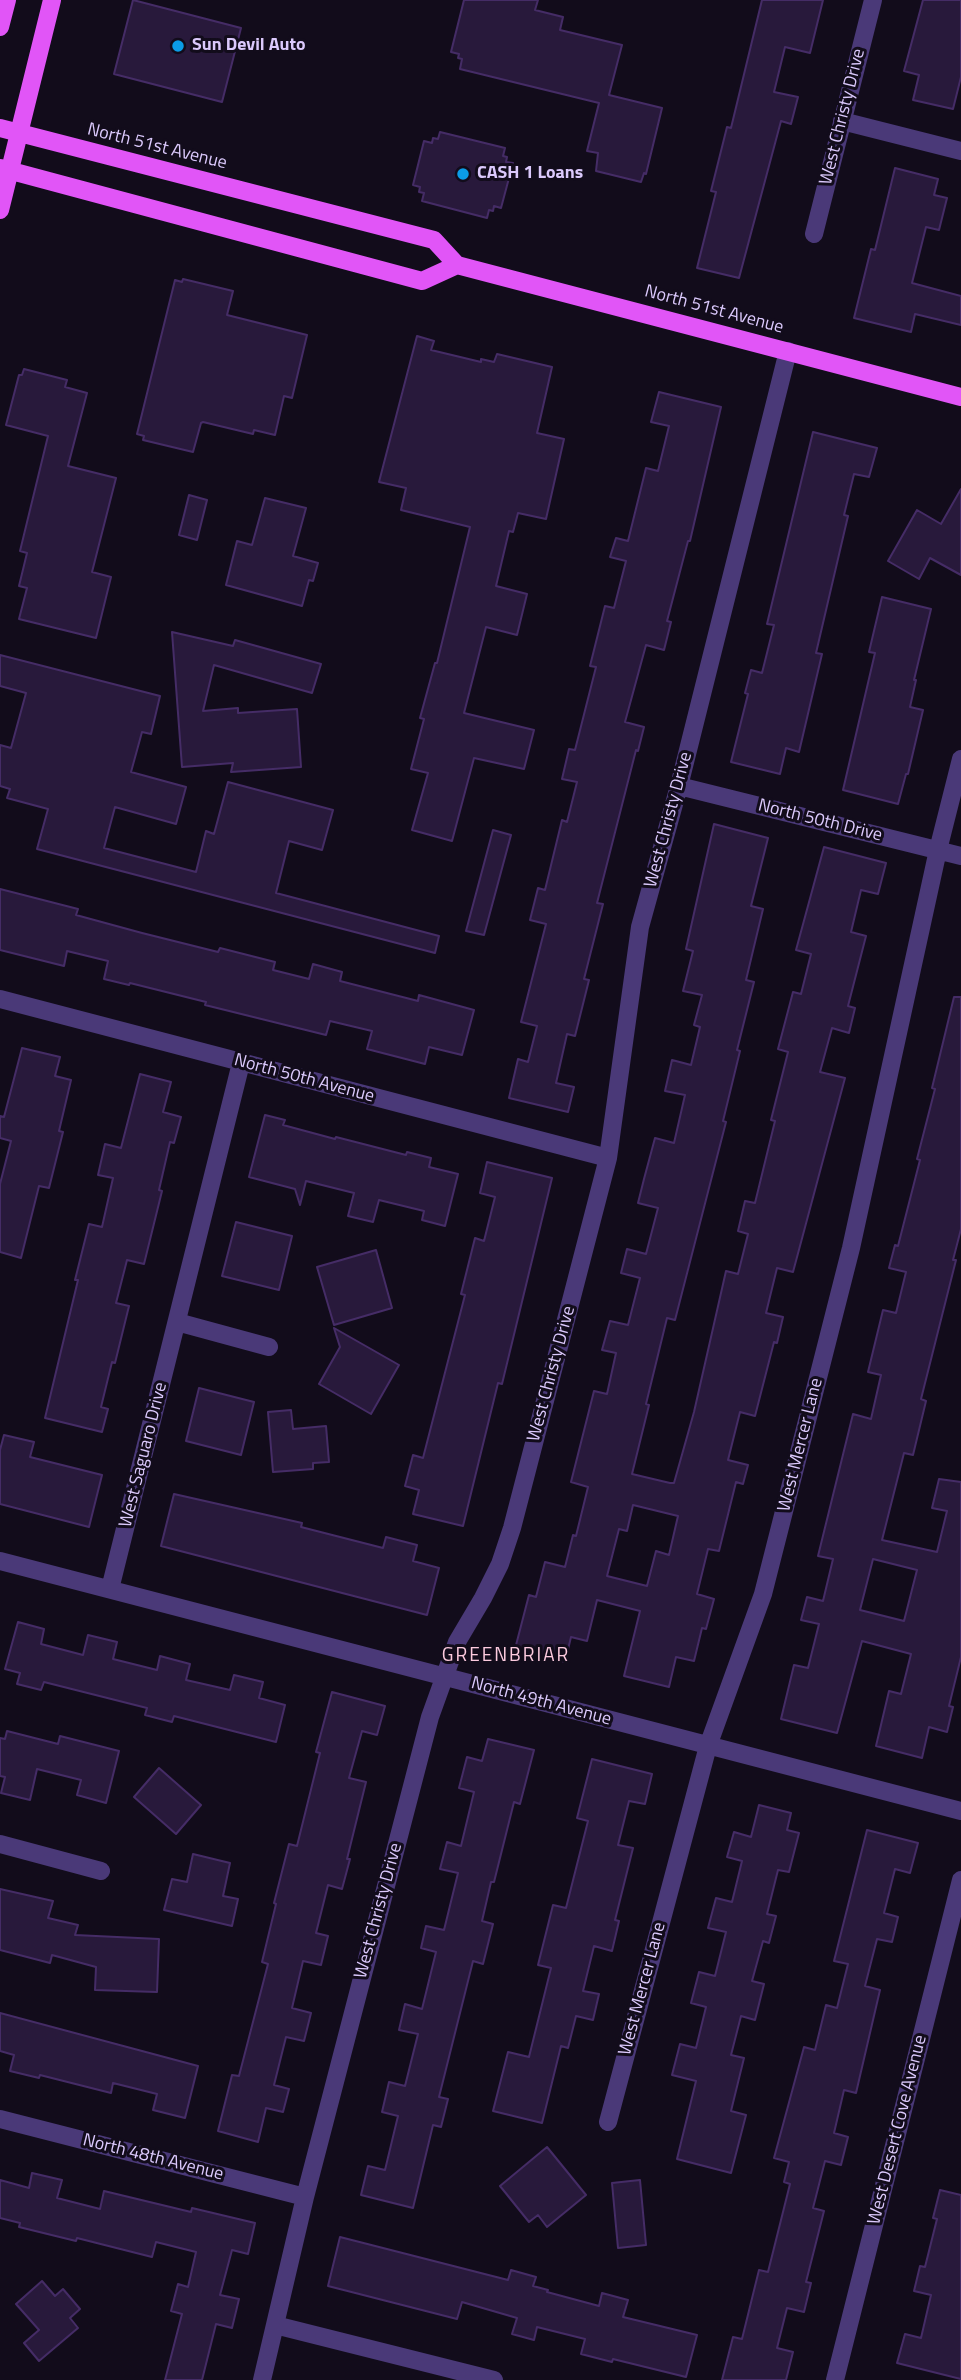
<!DOCTYPE html>
<html>
<head>
<meta charset="utf-8">
<style>
  body { margin:0 }
  canvas { display:block; background:#120c1b }
</style>
</head>
<body>
<canvas width="961" height="2380"></canvas>
<script>
const c = document.querySelector('canvas').getContext('2d');
c.lineJoin = 'round';
function fill(path, color) { c.fillStyle = color; c.fill(path, 'evenodd'); }
function stroke(path, color, width, dash) { c.strokeStyle = color; c.lineWidth = width; c.lineCap = dash ? 'butt' : 'round'; c.setLineDash(dash || []); c.stroke(path); }
function label(font, color, halo, rows, align = 'center') {
  c.font = font + ' "Titillium Web",sans-serif'; c.lineWidth = 6; c.setLineDash([]); c.textBaseline = 'middle'; c.strokeStyle = halo; c.fillStyle = color; for (const [text, x, y, turn = 0] of rows) {
    c.save(); c.translate(x, y); c.rotate((+turn || 0) * Math.PI / 180); c.textAlign = isNaN(turn) ? turn : align; if (halo) c.strokeText(text, 0, 0); c.fillText(text, 0, 0); c.restore();
  }
}
const building = new Path2D(`
  M133 0 241 28 222 102 114 74Z
  M464 0H538L535 10 563 17 560 30 622 45 609 95 662 108 646 174 644 173 641 182 596 171 598 153 587 151 599 103 460 69 462 59 458 58 459 54 451 52Z
  M762 0H823L810 53 785 47 774 92 798 97 791 124 781 121 739 278 697 268 716 192 711 191 727 127 731 128Z
  M923 0H961V77L953 109 913 100 919 75 904 71Z
  M440 132 505 148 503 156 507 157 506 162 513 163 501 208 494 206 493 211 489 210 487 218 422 201 424 193 419 192 420 187 413 185 424 141 432 143 433 138 438 139Z
  M895 168 938 179 934 195 947 198 939 230 926 227 912 283 961 296V325L915 314 911 332 854 318 871 249 875 250Z
  M183 279 233 291 227 315 307 335 292 398 284 396 275 435 254 430 253 434 203 422 201 423 193 452 143 440 144 436 137 434 175 280 182 282Z
  M417 336 434 341 431 350 481 362V359L494 362 497 354 552 367 537 433 564 439 546 519 518 513 513 532 509 531 496 586 527 594 517 635 486 627 464 713 534 730 524 769 474 758 452 841 412 830 428 773 411 769 424 719 420 718 435 663H437L470 527 401 510 406 488 379 482Z
  M24 369 67 380 65 387 87 393 68 466 116 478 92 572 111 577 96 638 19 619 27 588 19 586 27 553 20 551 48 436 6 425 19 375H22Z
  M659 392 721 407 690 541H688L667 621 671 622 664 650 646 645 625 722 644 727 638 751 636 750 597 903 603 904 584 979 589 980 575 1036 567 1034 556 1083 574 1087 568 1112 509 1098 518 1059 528 1062 537 1026 521 1022 546 924 530 920 538 888 545 890 562 820 567 822 577 782 562 779 569 749 575 750 596 667 590 666 605 606 614 608 626 561 610 557 616 538 628 541 646 468 658 471 669 426 651 422Z
  M813 432 877 448 869 477 854 474 844 515 848 516 816 653 822 654 799 752 786 748 780 774 731 762 748 694 745 693 751 670 762 673 774 625 767 624Z
  M961 489V575L930 558 919 579 888 561 917 510 941 524Z
  M189 495 207 500 197 540 179 535Z
  M265 498 306 508 293 556 318 563 313 581 309 580 302 606 226 585 237 541 252 545Z
  M882 597 931 609 914 680H916L910 707 923 710 908 774H906L898 804 843 790 875 653 869 652Z
  M172 632 233 646 235 640 321 664 312 693 214 665 203 711 238 708V713L297 709 301 767 231 772 233 763 182 767Z
  M0 655 160 696 151 734 142 732 131 772 186 787 176 824 115 807 104 848 196 872 206 831 214 834 228 782 333 810 322 850 289 841 276 893 439 936 435 953 37 849 48 809 7 798 10 789 0 786V745L11 748 26 693 0 686Z
  M714 824 768 838 751 906 763 909 746 980 754 982 737 1050 740 1051 723 1121 726 1122 675 1320 667 1318 646 1404 649 1405 632 1474 670 1483H674L694 1412 726 1271 738 1274 748 1234 738 1231 745 1201 755 1203 775 1121 771 1120 788 1052 778 1049 793 992 801 994 811 954 796 950 824 847 886 863 878 894 861 890 851 932 866 936 848 1006 855 1008 849 1033 832 1028 820 1072 845 1078 793 1272 777 1268 766 1313 783 1317 777 1343 774 1342 755 1416 740 1412 728 1460 748 1465 743 1484 736 1482 719 1551 708 1549 697 1594 714 1599 706 1629 702 1628 694 1661 676 1657 669 1687 624 1676 640 1611 597 1600 587 1641 571 1637 565 1662 515 1649 529 1595 536 1597 545 1562 565 1567 573 1535 576 1536 588 1487 571 1482 594 1391 607 1394 616 1353 602 1350 610 1321 628 1325 640 1278 621 1273 627 1249 646 1254 658 1208 638 1203 644 1179 655 1138 674 1143 685 1095 665 1091 672 1060 691 1065 700 1027 694 1025 702 995 683 991 693 951 686 949ZM633 1505 678 1516 669 1555 656 1551 647 1586 607 1576 619 1529 627 1531Z
  M493 830 511 835 484 935 466 931Z
  M0 889 78 909 76 915 142 933 218 952 220 948 275 962 273 970 309 979 313 964 342 972 340 981 418 1001 419 995 474 1010 462 1055 429 1047 425 1064 367 1049 372 1031 330 1021 326 1035 205 1005 206 1002 130 983 129 985 104 979 108 961 67 951 64 966 0 950Z
  M954 997H961V1229L953 1260H956L921 1399 926 1401 913 1455 904 1453 882 1540 937 1552 947 1511 932 1508 939 1479 961 1482V1657L949 1706 953 1707 947 1732 929 1727 922 1758 876 1746 889 1691 901 1694 911 1654 862 1641 837 1733 781 1719 794 1665 808 1668 819 1624 801 1620 807 1597 823 1601 833 1559 818 1556 853 1414 871 1419 881 1375 868 1372 883 1310 896 1313 906 1272 889 1268 895 1245 898 1246 920 1160 917 1159 935 1089 932 1088ZM873 1559 917 1570 904 1621 860 1610Z
  M22 1048 60 1057 55 1076 71 1080 59 1131 63 1132 49 1188 39 1186 21 1258 0 1252V1184L11 1141 0 1138V1116L4 1117Z
  M140 1074 171 1082 163 1112 181 1117 174 1143 170 1142 159 1190 162 1191 144 1264 127 1260 116 1303 129 1306 115 1363 112 1362 101 1407 108 1409 102 1432 45 1418 78 1280H75L89 1224 102 1227 113 1178 98 1175 105 1144 121 1148Z
  M265 1115 285 1120 283 1125 335 1139 336 1137 406 1155 407 1152 431 1158 429 1167 458 1174 445 1226 422 1220 424 1211 379 1200 373 1222 348 1216 354 1193 306 1181 300 1205 295 1189 249 1177Z
  M487 1162 552 1178 502 1384 498 1383 463 1526 413 1514 419 1490 405 1486 413 1455 423 1458 465 1295 461 1294 475 1238 484 1241 495 1197 480 1193Z
  M236 1222 292 1236 279 1290 222 1276Z
  M376 1250 392 1308 334 1325 317 1267Z
  M334 1328 399 1365 371 1414 319 1384 340 1347Z
  M199 1388 254 1402 241 1455 186 1441Z
  M291 1410 293 1429 326 1426 329 1462 313 1463V1469L273 1472 268 1412Z
  M4 1435 34 1442 30 1457 102 1475 89 1527 0 1504V1450Z
  M174 1494 302 1523 301 1527 383 1548 386 1537 417 1545 413 1561 439 1568 427 1615 161 1546Z
  M18 1622 44 1629 41 1644 83 1655 88 1635 117 1642 113 1659 157 1670 160 1656 190 1664 186 1680 230 1690 234 1675 263 1682 259 1698 285 1705 276 1742 174 1716 172 1722 145 1715 147 1708 44 1682 41 1690 17 1684 20 1673 5 1669Z
  M332 1692 385 1706 377 1735 362 1731 349 1778 366 1782 347 1859H350L342 1889 328 1885 316 1933 328 1936 321 1965 303 1961 292 2008 311 2013 304 2041 286 2037 274 2085 289 2089 283 2112 266 2108 258 2142 218 2131 232 2075 239 2076 268 1964 262 1962 276 1904 274 1903 289 1844 297 1846 320 1753 316 1752Z
  M7 1731 58 1744 60 1736 119 1751 106 1803 77 1795 81 1780 37 1769 30 1800 1 1793 5 1777 0 1776V1738L5 1739Z
  M488 1739 534 1750 520 1804 514 1802 494 1882H491L482 1921 493 1924 483 1964 473 1961 439 2097 448 2099 441 2127 433 2125 413 2208 361 2195 368 2166 385 2170 398 2116 382 2112 389 2082 405 2086 418 2034 399 2030 405 2004 422 2009 436 1952 421 1948 426 1926 444 1930 458 1873 440 1869 447 1842 461 1846 474 1792 459 1788 467 1757 482 1761Z
  M592 1759 652 1774 645 1804 629 1801 618 1845 633 1848 615 1920 619 1921 612 1951 594 1946 583 1991 599 1994 593 2020 576 2016 568 2048 561 2046 542 2123 493 2111 508 2052 529 2057 551 1968 538 1965 553 1905 566 1908 588 1821 577 1818Z
  M159 1768 201 1805 176 1834 134 1797Z
  M759 1805 791 1813 787 1830 799 1833 789 1872 778 1870 767 1914 776 1916 769 1943 763 1941 752 1981 764 1984 755 2020 741 2016 731 2055 744 2058 731 2111 746 2115 731 2173 677 2159 696 2081 672 2075 680 2044 696 2048 706 2007 691 2003 699 1972 715 1976 726 1932 708 1928 716 1898 732 1902 742 1861 727 1857 734 1832 751 1837Z
  M867 1830 918 1843 910 1873 895 1869 884 1913 898 1917 892 1942 877 1939 865 1986 880 1990 856 2093 844 2090 834 2133 848 2137 841 2165 825 2161 813 2208 824 2211 806 2282 811 2283 804 2312 787 2308 777 2348 793 2352 786 2380H722L733 2337 742 2339 759 2270 768 2272 790 2184 784 2182 789 2162 774 2158 804 2047 815 2050 826 2005 837 2008 848 1964 834 1961Z
  M193 1854 230 1863 223 1896 238 1899 232 1926 164 1910 172 1879 187 1882Z
  M0 1889 53 1901 48 1918 78 1925 75 1935 159 1939 157 1992 95 1990 96 1967 52 1955 50 1963 0 1950Z
  M0 2013 198 2066 185 2118 153 2110 157 2094 113 2083 111 2093 40 2075 39 2078 10 2071 14 2055 0 2051Z
  M547 2147 586 2195 547 2227 538 2215 529 2222 500 2186Z
  M32 2173 62 2180 57 2198 100 2209 104 2191 191 2212 192 2208 255 2223 248 2254 232 2250 220 2295 239 2299 232 2328 216 2324 202 2380H165L182 2314 171 2311 178 2284 188 2287 196 2252 156 2242 152 2257 77 2238 76 2241 19 2227 20 2223 0 2218V2180L29 2188Z
  M640 2180 646 2245 618 2248 612 2183Z
  M940 2190 961 2195V2379L897 2363 905 2334 921 2338 931 2295 914 2291 920 2266 925 2267 937 2219 933 2218Z
  M340 2237 508 2280 511 2270 536 2277 533 2286 548 2290 547 2292 599 2306 602 2293 628 2300 623 2317 697 2335 686 2377 613 2359 612 2362 581 2354 585 2339 537 2327 534 2340 512 2334 517 2318 462 2302 457 2319 328 2286Z
  M42 2281 55 2296 63 2289 80 2309 70 2318 78 2328 39 2361 24 2343 39 2330 16 2304Z`);
fill(building, '#28193b');
stroke(building, '#452c66', 2);
stroke(new Path2D(`
  M842 121 961 151
  M814 234 873 0
  M679 786 961 856
  M0 999 608 1158
  M177 1322 269 1347
  M0 1561 961 1811
  M110 1589 241 1063
  M0 1844 101 1871
  M0 2119 305 2197
  M608 2122 708 1746 763 1594 851 1248 938 850 961 759
  M275 2325 494 2380
  M262 2380 305 2197 430 1717 457 1642 483 1598 500 1564 512 1528 608 1158 640 927 679 786 788 351
  M835 2380 961 1880`), '#4a3978', 18);
stroke(new Path2D(`
  M0 27 7 0
  M0 128 434 240 457 265 961 397
  M0 168 422 281 457 265
  M0 210 52 0`), '#e155f7', 18);
for (const [x, y, r, color] of [
  [178,46,7,"#0b9ce7"],
  [463,174,7,"#0b9ce7"]
]) { const dot = new Path2D(); dot.arc(x, y, r, 0, 2 * Math.PI); c.fillStyle = color; c.fill(dot); stroke(dot, '#120c1b', 2.5); }
label('bold 18px', '#dbc9fc', '#120c1b', [
  ["Sun Devil Auto",192,46],
  ["CASH 1 Loans",477,174]
], 'left');
label('18px', '#dbc9fc', '#120c1b', [
  ["West Christy Drive",843,117,-76],
  ["North 51st Avenue",157,147,14],
  ["North 51st Avenue",714,310,15],
  ["West Christy Drive",669,820,-75],
  ["North 50th Drive",820,821,14],
  ["North 50th Avenue",304,1079,15],
  ["West Christy Drive",552,1374,-75],
  ["West Mercer Lane",801,1445,-76],
  ["West Saguaro Drive",144,1455,-76],
  ["North 49th Avenue",541,1702,15],
  ["West Christy Drive",379,1911,-75],
  ["West Mercer Lane",643,1989,-75],
  ["West Desert Cove Avenue",898,2130,-76],
  ["North 48th Avenue",153,2158,14]
]);
c.letterSpacing = '2px';
label('19px', '#fdcbdf', '#120c1b', [
  ["GREENBRIAR",506,1656]
]);
c.letterSpacing = '0px';
</script>
</body>
</html>
